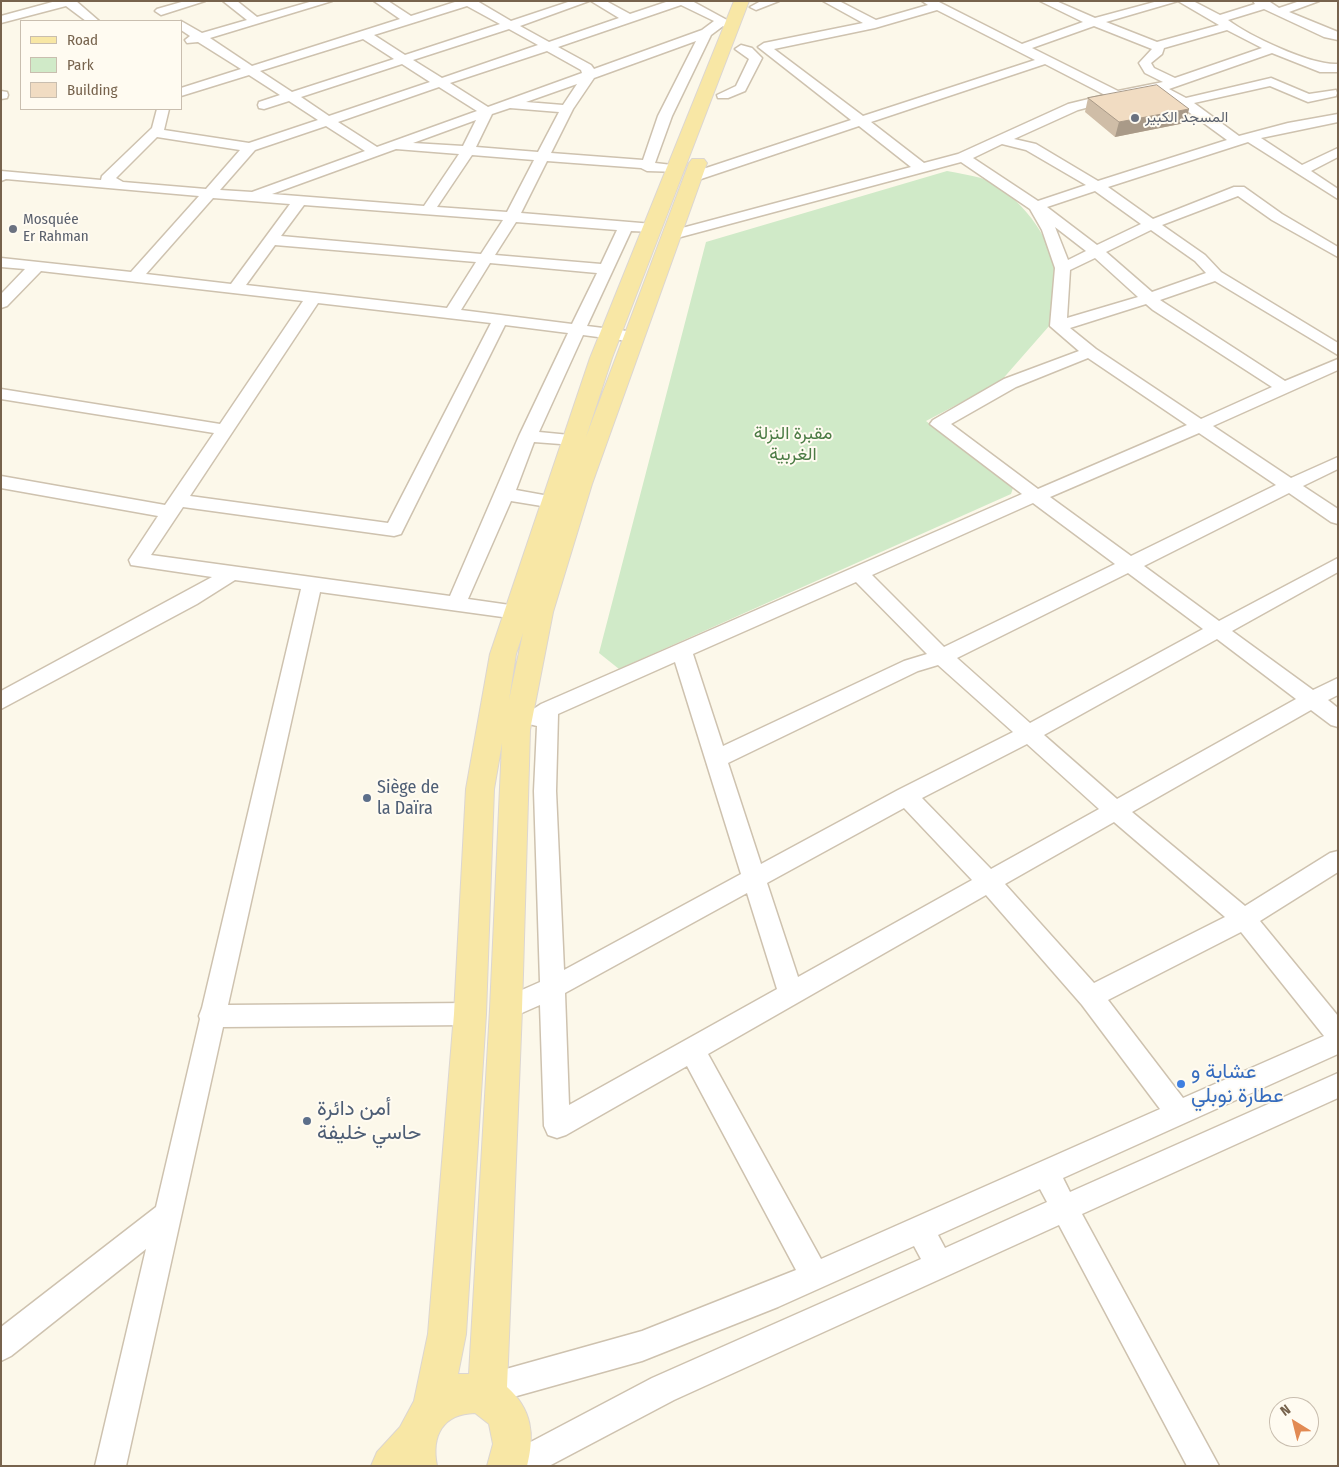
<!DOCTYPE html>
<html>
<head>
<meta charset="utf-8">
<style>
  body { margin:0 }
  #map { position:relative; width:1339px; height:1467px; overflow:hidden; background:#fcf8ea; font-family:"Fira Sans Condensed",sans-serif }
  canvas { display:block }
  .frame { position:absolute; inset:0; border:2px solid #77634d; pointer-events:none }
  .legend { position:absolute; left:20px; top:20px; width:162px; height:90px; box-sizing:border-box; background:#fffbf1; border:1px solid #c9beaf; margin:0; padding:6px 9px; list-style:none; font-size:15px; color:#77634d }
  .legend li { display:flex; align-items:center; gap:10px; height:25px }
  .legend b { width:25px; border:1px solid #c9beaf }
  .north { position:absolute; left:1269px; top:1397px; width:50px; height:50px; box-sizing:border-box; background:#fffbf1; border:1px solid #c9beaf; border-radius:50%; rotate:324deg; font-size:14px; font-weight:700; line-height:20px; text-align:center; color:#77634d }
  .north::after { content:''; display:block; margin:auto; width:18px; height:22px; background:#e28a53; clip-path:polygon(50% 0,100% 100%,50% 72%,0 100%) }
</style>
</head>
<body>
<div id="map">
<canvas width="1339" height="1467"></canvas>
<div class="frame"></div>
<ul class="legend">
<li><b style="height:6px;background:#f8e7a5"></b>Road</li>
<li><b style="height:14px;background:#d0eac8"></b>Park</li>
<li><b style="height:14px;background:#f1dcc2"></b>Building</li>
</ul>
<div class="north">N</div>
</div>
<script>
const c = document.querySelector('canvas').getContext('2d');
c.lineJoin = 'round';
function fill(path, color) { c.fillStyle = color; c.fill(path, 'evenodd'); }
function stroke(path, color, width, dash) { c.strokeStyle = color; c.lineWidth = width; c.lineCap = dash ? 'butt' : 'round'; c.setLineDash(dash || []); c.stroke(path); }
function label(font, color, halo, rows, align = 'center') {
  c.font = font + ' "Fira Sans Condensed",Vazirmatn,sans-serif'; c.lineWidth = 4; c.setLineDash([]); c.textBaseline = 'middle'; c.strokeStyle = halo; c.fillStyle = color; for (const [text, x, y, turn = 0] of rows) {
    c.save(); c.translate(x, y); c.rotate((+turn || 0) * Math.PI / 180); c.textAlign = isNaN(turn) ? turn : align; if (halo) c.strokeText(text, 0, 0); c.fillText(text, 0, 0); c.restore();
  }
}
fill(new Path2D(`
  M947 171C958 173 970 175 981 178 1014 190 1046 230 1054 263 1058 280 1057 300 1057 317L1000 382 926 421 1013 488 1011 494 619 669 599 653 706 242Z`), '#d0eac8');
const minor = new Path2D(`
  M56 1H76L99 21H86L66 6 1 23V16Z
  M185 1H205L161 15 155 11 157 9Z
  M223 1H237L257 17 313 1H332L210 38 252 66 400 19 374 1H388L411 16 458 1H477L511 21 571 1H589L520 26 549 42 619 18 591 1H606L630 14 669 1H692L738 26 732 30 723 26 711 35 672 116 655 163 681 166 683 169 681 172 647 171 641 168 547 161 521 213 653 224 660 228 653 232 631 231 587 326 635 332 643 337 635 342 583 335 539 432 580 436 583 440 580 444 574 445 534 442 516 490 560 498 563 502 560 506 554 508 511 501 468 599 524 607 527 612 524 617 517 619 320 592 228 1005 470 1003 479 1006 482 1014 479 1022 470 1025 223 1027 126 1466H95L146 1249 11 1356 1 1361V1327L156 1207 200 1019 199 1016 202 1008 301 589 235 580 197 604 1 709V691L212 577 131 565 129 560 158 516 1 488V476L165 505 214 433 1 399V389L220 424 303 301 41 271 7 306 1 308V294L25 269 1 267V258L131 272 199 196 6 179 1 181V171L101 180 102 176 152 128 157 109H169L164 130 249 143 318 120 289 101 264 109 259 108 258 105 259 102 280 95 249 75 181 96V88L241 69 198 42 187 43 185 40 190 36 181 30V21L202 33 247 20ZM681 5 714 21 702 30 594 69 591 65 558 47ZM467 6 500 24 405 55 374 35ZM509 29 538 45 442 78 413 60ZM363 39 394 59 292 92 260 71ZM696 41 658 116 643 160 551 153 573 109 594 78ZM547 51 581 70 582 73 488 107 450 83ZM402 64 430 82 329 116 301 97ZM577 84 563 105 526 102ZM439 87 477 111 377 147 338 122ZM510 108 559 112 538 152 476 147 492 114ZM476 120 463 146 413 143ZM326 126 365 151 252 192 220 190 255 150ZM157 137 240 150 206 189 123 182 116 178ZM396 149 459 154 424 206 272 194ZM472 155 534 160 507 212 437 207ZM213 198 290 204 231 284 146 274ZM304 205 503 220 481 254 281 236ZM516 222 617 230 601 264 495 255ZM275 245 476 262 447 308 246 285ZM490 263 597 273 572 324 461 310ZM318 303 491 323 388 523 190 496ZM505 325 568 333 519 436 450 596 151 555 183 507 394 536 401 534Z
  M761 1H779L756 10 750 7Z
  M823 1H839L876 20 928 5 922 1H937L1022 44 1083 22 1040 1H1056L1095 18 1158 1H1178L1106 22 1157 42 1219 25 1178 1H1193L1220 15 1255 4 1253 1 1270 2 1279 8 1300 1H1319L1289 12 1338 32V40L1324 37 1264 9 1228 20C1249 36 1312 66 1338 64V72H1320L1272 53 1169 89 1186 98 1271 78 1309 94 1336 90 1337 93 1336 96 1308 102 1270 86 1194 103 1239 136 1288 123 1338 114V122L1261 138 1302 165 1338 148V157L1311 171 1338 189V199L1248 142 1108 187 1153 219 1234 187H1244L1282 214 1338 247V257L1272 220 1238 196 1162 225 1205 255 1221 272 1338 343V355L1215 281 1160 300 1285 381 1338 359V370L1213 426 1291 478 1338 457V469L1303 486 1338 509V524L1331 522 1289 493 1144 566 1219 621 1338 558V572L1232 631 1313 690 1338 678V695L1328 700 1338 708V727L1331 725 1311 710 1132 812 1245 906 1330 853 1338 851V872L1260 921 1338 1016V1054L1063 1178 1070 1192 1338 1073V1098L1082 1214 1219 1466H1187L1059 1225 674 1400 549 1466H502L506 1455 652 1378 921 1259 914 1246 778 1307 642 1361 481 1406 470 1402 466 1391 470 1380 481 1376 642 1331 796 1270 687 1066 566 1135 557 1138 548 1135 544 1126 540 1005 506 1020 497 1017 494 1009 497 1001 540 982 534 791 537 726 529 724 525 718 529 712 541 704 1022 494 930 424 933 420 1004 379 1079 351 1050 326 1055 268 1042 230 1030 209 961 162 677 238H667L665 235 667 232 911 167 859 126 698 180 693 181 686 177 688 174 851 120 758 47 764 43 863 23ZM937 10 1035 60 863 116 774 49 875 28ZM1094 26 1152 49 1139 63 1145 73 1163 82 1118 91 1032 48ZM1227 30 1262 48 1175 78 1154 68 1151 63 1162 54 1164 48ZM1045 64 1105 95 1068 104 958 154 924 163 871 122ZM1157 92 1179 105 1227 140 1098 181 1036 144 1014 139 1078 110 1127 97ZM1002 144 1026 150 1086 185 1038 201 973 158ZM1095 191 1141 224 1097 245 1047 207ZM1055 227 1086 251 1068 260ZM1151 230 1195 261 1206 273 1152 292 1106 252ZM1095 258 1138 297 1067 318 1070 270ZM1146 304 1153 310 1272 387 1201 419 1096 349 1070 328ZM1088 358 1187 425 1038 489 951 424 1016 387ZM1199 433 1276 485 1131 556 1050 497ZM1033 503 1115 564 944 647 872 575ZM1128 573 1203 629 1030 723 957 658ZM856 582 927 654 904 661 723 746 693 654ZM1217 639 1296 699 1117 799 1044 735ZM675 662 741 874 564 970 556 791 558 714ZM938 665 1013 732 898 790 761 864 728 763 918 671ZM1027 744 1099 809 991 869 922 798ZM904 808 972 880 798 977 767 883ZM1114 822 1225 917 1094 983 1005 884ZM747 893 777 989 569 1105 565 993ZM986 895 1082 1005 1160 1109 821 1259 708 1054ZM1241 932 1324 1036 1183 1098 1108 1000ZM1040 1189 1047 1202 945 1248 938 1235Z
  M741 45 752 48 762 58 745 91 728 98H718L717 95 736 86 749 59 735 49Z
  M1 91 7 92 8 95 7 98 1 99Z`);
const major = new Path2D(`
  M734 1H749L612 358 586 437 689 163 692 159H704L707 163 592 484 553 612 530 730 522 1009 507 1387C532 1409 535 1435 527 1466H487L493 1444 489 1424 475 1413C443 1414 431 1435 437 1466H371L377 1452 400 1427 414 1401 428 1334 454 1014 466 789 490 654 590 358ZM523 633 509 700 516 654ZM502 743 490 1009 469 1374H458L466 1334 486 1014 494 789Z`);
stroke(minor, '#cec2af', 3);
stroke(major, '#dcd6d1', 2);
fill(minor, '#fff');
fill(major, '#f8e7a5');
fill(new Path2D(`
  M1088 98 1189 109 1185 123 1115 137 1085 112Z`), '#cfbda7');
fill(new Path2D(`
  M1189 109 1185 123 1115 137 1119 122Z`), '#a99a88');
const building = new Path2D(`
  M1157 85 1189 109 1119 122 1088 98Z`);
fill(building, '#f1dcc2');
stroke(building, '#a99a88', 1);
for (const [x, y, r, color] of [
  [1135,118,5,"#6b7280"],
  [13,229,5,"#6b7280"],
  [367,798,5,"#5c6f8a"],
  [1181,1084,5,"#3f7fe0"],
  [307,1121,5,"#5c6f8a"]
]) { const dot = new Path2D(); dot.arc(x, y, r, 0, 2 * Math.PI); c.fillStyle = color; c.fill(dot); stroke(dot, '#fffbf1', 2); }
label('15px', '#5b616d', '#fffbf1', [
  ["المسجد الكبير",1145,118],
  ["Mosquée",23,220],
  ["Er Rahman",23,237]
], 'left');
label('18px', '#4c7c45', '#fffbf1', [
  ["مقبرة النزلة",793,434],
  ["الغربية",793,455]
]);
label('18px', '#4e5e75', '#fffbf1', [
  ["Siège de",377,788],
  ["la Daïra",377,809]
], 'left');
label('21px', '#366cbe', '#fffbf1', [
  ["عشابة و",1191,1072],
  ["عطارة نوبلي",1191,1096]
], 'left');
label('21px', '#4e5e75', '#fffbf1', [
  ["أمن دائرة",317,1109],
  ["حاسي خليفة",317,1133]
], 'left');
</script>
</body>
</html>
